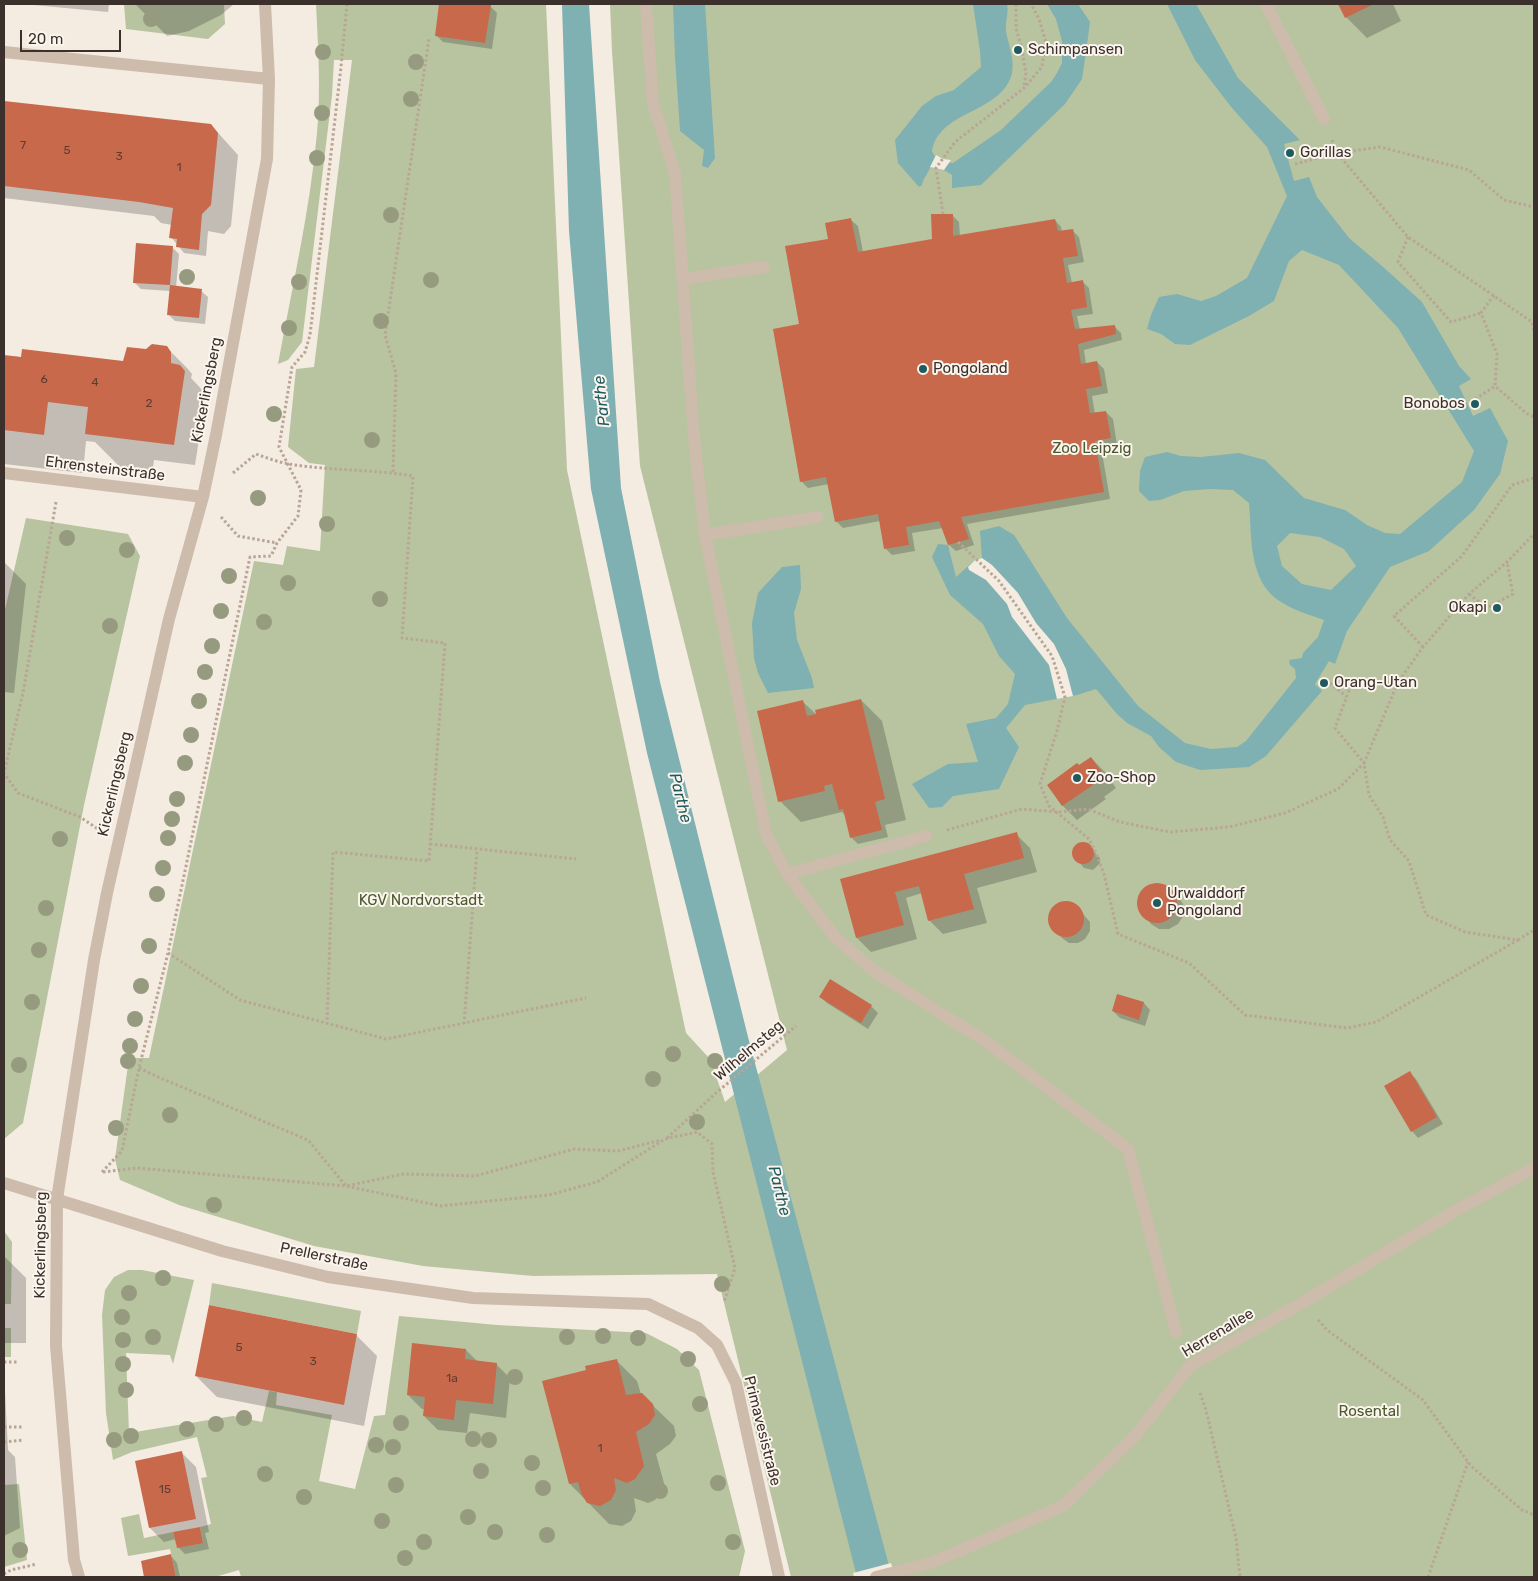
<!DOCTYPE html>
<html>
<head>
<meta charset="utf-8">
<style>
  body { margin:0 }
  #map { position:relative; width:1538px; height:1581px; overflow:hidden; background:#f4ebe1; font-family:Rubik,sans-serif }
  canvas { display:block }
  .frame { position:absolute; inset:0; border:5px solid #3b302b; pointer-events:none }
  .scale { position:absolute; left:20px; top:30px; width:101px; height:22px; box-sizing:border-box; border:2px solid #3b302b; border-top:0; padding-left:6px; font-size:15px; line-height:18px; white-space:nowrap; color:#3b302b; -webkit-text-stroke:4px #fbf5ee; paint-order:stroke }
</style>
</head>
<body>
<div id="map">
<canvas width="1538" height="1581"></canvas>
<div class="frame"></div>
<div class="scale">20 m</div>
</div>
<script>
const c = document.querySelector('canvas').getContext('2d');
c.lineJoin = 'round';
function fill(path, color) { c.fillStyle = color; c.fill(path, 'evenodd'); }
function stroke(path, color, width, dash) { c.strokeStyle = color; c.lineWidth = width; c.lineCap = dash ? 'butt' : 'round'; c.setLineDash(dash || []); c.stroke(path); }
function label(font, color, halo, rows, align = 'center') {
  c.font = font + ' Rubik,sans-serif'; c.lineWidth = 4; c.setLineDash([]); c.textBaseline = 'middle'; c.strokeStyle = halo; c.fillStyle = color; for (const [text, x, y, turn = 0] of rows) {
    c.save(); c.translate(x, y); c.rotate((+turn || 0) * Math.PI / 180); c.textAlign = isNaN(turn) ? turn : align; if (halo) c.strokeText(text, 0, 0); c.fillText(text, 0, 0); c.restore();
  }
}
fill(new Path2D(`
  M124 4H224L225 24 208 39 126 29Z
  M316 4H546L567 470 686 1033 710 1059 725 1102 787 1050 640 466 612 51 610 4H1534V1577H791L717 1274 533 1276 423 1266 314 1246 179 1205 120 1180 115 1159 129 1058H149L254 561 283 565 287 546 320 551 325 465 309 463 288 447 296 369 314 367 352 60H334L332 95 302 342 288 360 278 364C292 288 310 210 317 133 321 90 318 46 316 4Z
  M26 518 128 534 140 556 84 805 23 1123 4 1139V614Z
  M4 1231 12 1242 11 1304H4Z
  M128 1270H142L194 1280 173 1364 170 1355 126 1353 129 1433 233 1416 262 1422 269 1391 277 1392 276 1405 332 1415 319 1481 355 1489 374 1416 385 1415 399 1316 497 1325 646 1333 677 1349 699 1370 745 1551 739 1577H241L239 1570 215 1577H176L170 1549 128 1556 121 1518 139 1514 144 1538 173 1532 177 1547 203 1542 200 1527 211 1524 201 1478 207 1477 197 1437 132 1452 113 1460 106 1413 102 1315 105 1290 114 1277Z
  M212 1283 361 1311 357 1334 209 1305Z
  M4 1328H11V1357H4Z
  M19 1484 27 1560 4 1567V1485Z`), '#b8c4a0');
fill(new Path2D(`
  M562 4H589L621 488 660 682 748 1037 892 1577H857L647 753 591 489 569 231Z
  M673 4H705L715 158 708 168 702 166 704 150 680 131 675 57Z
  M973 4H1007C1009 13 1005 22 1006 31 1008 44 1015 59 1012 73 1002 114 940 109 932 151 935 160 944 162 953 163L1001 130 1051 82 1057 73 1062 63V41L1056 19 1047 4H1078L1090 22 1086 52 1082 79 1065 104 981 185 952 188V175L944 170 930 167C929 173 923 178 922 185L919 187 898 163 895 140 922 106 936 96 954 90 981 67 980 51Z
  M1167 4H1196L1238 78 1300 140 1284 144 1294 181 1309 177 1317 197 1349 238 1382 266 1422 302 1459 366 1471 379 1459 386 1473 416 1490 408 1508 441 1500 474 1474 510 1429 551 1390 567 1347 631 1335 664 1329 661 1315 684 1322 691 1266 756 1249 767 1200 770 1176 762 1159 747 1151 736 1127 723 1117 714 1096 689 1077 695 1025 705 1006 728 1019 747 999 789 953 796 942 807 929 808 912 784 948 764 978 762 966 724 996 718 1008 704 1015 674 999 656 983 624 950 595 932 557 938 544 948 545 956 577 975 560 982 558 980 531 999 526 1014 535 1067 618 1138 706 1185 743 1211 749 1237 747 1246 741 1296 678 1295 669 1290 665 1289 660 1302 658 1303 653 1318 637 1324 620C1310 615 1293 610 1281 602 1248 582 1252 537 1249 503L1233 490 1210 489 1184 491 1160 500 1149 501 1139 491 1140 471 1145 457 1167 452 1181 456 1201 457 1239 453 1265 460 1304 498 1345 510 1367 525 1385 533 1400 534 1462 482 1474 451 1398 328 1339 265 1302 250 1289 261 1274 301 1249 316 1190 345 1175 344 1161 334 1147 329 1151 315 1159 297 1177 294 1201 301 1216 296 1247 278 1287 196 1267 147 1232 108 1195 60ZM1290 533 1320 537 1344 549 1356 566 1331 590 1302 584 1282 566 1277 546Z
  M800 565 801 589 794 613 797 640 812 678 814 688 768 693 758 673 754 658 752 623 758 593 782 567Z`), '#7fb0b2');
fill(new Path2D(`
  M936 155 943 159 951 160 944 170 930 167Z
  M982 558 992 565 1018 593 1036 623 1054 644 1066 669 1073 696 1057 699 1049 665 1012 617 1007 604 986 580 969 570 968 567 975 560Z
  M891 1563 895 1577H854L853 1573Z`), '#f4ebe1');
fill(new Path2D(`
  M23 4H109L108 12Z
  M135 4H234L221 15 189 31 167 36Z
  M440 4H475L490 6 497 13 492 49 443 42 436 35Z
  M1339 4H1393L1401 21 1367 38 1346 17Z
  M4 102 211 125 238 155 231 226 224 234 208 231 206 256 184 253 171 237 172 225 161 223 154 216 4 198Z
  M953 216 959 222 960 237 1055 220 1061 227 1062 232 1072 230 1079 237 1084 262 1068 265 1072 283 1082 281 1089 288 1093 314 1077 316 1080 330 1114 326 1121 333 1122 340 1084 350 1086 364 1097 362 1104 369 1108 393 1092 396 1095 414 1106 412 1113 419 1117 445 1101 447 1110 499 967 524 974 545 956 551 949 545 943 528 912 533 915 551 892 555 885 548 880 521 843 528 836 521 829 484 808 488 801 481V325L830 240 851 220 858 226 863 252 934 240Z
  M172 247 179 254 176 288 201 291 208 297 205 324 175 321 168 314 170 291 141 289 134 282Z
  M166 347 188 369 192 374 191 378 206 394 195 465 154 460 152 476 125 472 95 442 86 441 83 473 4 464V356L124 363 146 350Z
  M4 562 26 584 14 693 4 692Z
  M861 700 882 721 906 820 885 825 888 837 858 844 851 837 845 815 842 812 801 822 780 801 802 701 818 716Z
  M1091 758 1105 772 1116 788 1104 797 1106 799 1077 820 1063 806 1049 785Z
  M1016 834 1030 848 1037 872 977 888 987 923 943 934 929 920 922 893 906 898 917 939 871 952 857 938 842 880Z
  M1081 844H1086L1100 858V863L1093 870 1084 868 1074 856V851Z
  M1152 884H1162L1171 889 1178 896 1183 904 1184 915 1178 924 1169 929H1159L1151 924 1138 908V899L1143 890Z
  M1060 902H1070L1077 907 1090 922V931L1085 939 1078 943H1069L1062 938 1049 923V915L1053 907Z
  M820 996 871 1006 878 1013 868 1029 827 1003Z
  M1144 1003 1150 1010 1145 1026 1120 1018 1113 1011Z
  M1410 1073 1416 1079 1443 1124 1418 1138 1412 1131Z
  M4 1256 26 1278V1343H4Z
  M356 1335 377 1356 364 1426 217 1397 196 1376Z
  M466 1350 477 1361 496 1364 510 1378 506 1418 470 1413 467 1433 438 1430 424 1416 425 1409H422L408 1395Z
  M616 1360 637 1381 641 1394 674 1426 676 1436 670 1444 656 1454 665 1487 655 1500 648 1503 634 1498 636 1511 631 1521 622 1526 609 1524 570 1484 544 1382 588 1371Z
  M4 1371 8 1450 15 1457 20 1528 4 1536Z
  M182 1453 196 1467 209 1532 205 1533 209 1549 185 1554 178 1547 176 1539 164 1542 150 1528Z
  M171 1556 177 1563 180 1577H145L142 1562Z`), '#0003');
fill(new Path2D(`
  M439 4 491 5 485 43 435 36Z
  M1338 4H1374L1345 18Z
  M4 101 211 124 218 133 211 205 202 214 199 250 176 247 177 239 169 238 173 208 139 202 4 186Z
  M931 214H953V236L1055 219 1058 231 1073 229 1078 256 1063 258 1067 283 1083 280 1087 307 1071 310 1075 329 1115 325 1116 334 1078 344 1081 364 1097 361 1102 386 1086 389 1090 413 1106 411 1111 438 1095 441 1104 492 961 517 969 539 948 545 939 521 906 527 909 545 884 549 878 514 835 522 826 477 800 482 773 329 799 324 785 246 828 239 825 223 851 218 858 252 932 239Z
  M136 243 173 246 170 285 202 289 199 318 167 315 170 285 133 283Z
  M152 344 167 346 171 352V363L180 365 185 371 174 445 85 434 88 407 48 402 44 435 4 430V355L21 357 22 349 123 361 127 347 146 349Z
  M861 699 885 799 875 802 882 830 850 838 843 809 839 810 832 784 824 786 825 791 778 802 757 711 803 700 807 716 816 714 815 710Z
  M1091 757 1103 774 1091 782 1093 785 1062 806 1047 785 1077 763 1079 765Z
  M1017 832 1024 858 964 874 974 909 928 921 919 886 895 892 904 925 856 938 840 879Z
  M1072 853a11 11 0 1 1 22 0a11 11 0 1 1-22 0Z
  M1137 903a20 20 0 1 1 40 0a20 20 0 1 1-40 0Z
  M1048 919a18 18 0 1 1 36 0a18 18 0 1 1-36 0Z
  M830 979 872 1005 861 1023 819 997Z
  M1117 994 1144 1002 1139 1020 1112 1011Z
  M1410 1071 1437 1117 1411 1132 1384 1086Z
  M209 1305 357 1334 344 1405 195 1376Z
  M412 1343 466 1349 465 1359 497 1363 493 1404 456 1400 454 1420 423 1416 425 1397 407 1395Z
  M617 1359 626 1395 642 1393 653 1404 655 1415 649 1424 636 1432 644 1466 635 1479 627 1483 614 1478 616 1490 611 1500 600 1506 587 1503 581 1493 578 1482 569 1484 542 1381 586 1370 585 1366Z
  M182 1451 196 1519 149 1528 135 1461Z
  M200 1527 203 1543 177 1548 173 1532Z
  M171 1554 176 1577H144L141 1561Z`), '#c8694b');
stroke(new Path2D(`
  M1016 4V28L1021 46 1026 73 1024 87
  M1332 140 1337 153 1408 237 1532 322 1534 330
  M1295 164 1337 153 1380 147 1469 170 1504 200 1534 207
  M943 214 936 168 955 142 1024 88 1042 67 1046 42 1039 19 1031 4
  M1408 237 1398 262 1451 322 1481 313
  M1494 295 1481 313 1497 354 1495 386 1526 413 1534 417
  M1471 402 1495 386
  M393 472 396 373 385 335 429 39
  M233 473 256 454C267 458 278 462 289 464 330 471 372 469 413 476L402 638 445 643 429 861 333 852 327 1023
  M56 502 23 693 4 773 18 793 80 817 98 829
  M221 517 238 536 277 543
  M958 542 999 581 1052 656 1065 697 1057 731 1040 784 1049 806 1089 839 1097 855 1104 874 1118 934 1189 963 1245 1015 1347 1028 1376 1022 1518 940 1465 932 1426 915 1409 861 1390 840 1383 817 1369 795 1364 763 1398 682 1423 647 1469 594 1507 562 1534 534
  M1469 594 1487 608 1513 594 1507 562
  M1423 647 1394 616 1462 556 1512 485 1534 478
  M1326 680 1347 697
  M947 830 1022 809 1058 812 1088 809 1120 822 1170 832 1229 827 1285 813 1338 789 1364 763 1335 728 1351 685 1398 682
  M430 844 576 859
  M1518 940 1534 930
  M168 953 240 1000 386 1039 586 998
  M464 1024 477 850
  M139 1068 158 1077 308 1140 346 1186 404 1174 475 1176 574 1149 618 1151 661 1140
  M667 1138 716 1093 796 1026
  M102 1172 122 1151 139 1068 168 953 250 557 271 556 277 543 298 516 301 490 279 447 292 367 305 352 310 335 341 67 347 4
  M103 1172 137 1168 346 1186 441 1206 549 1195 597 1182 665 1139 697 1132 712 1144 713 1172 735 1268 724 1302
  M1318 1320 1327 1330 1423 1400 1471 1466 1522 1510 1534 1515
  M4 1362H19
  M1200 1393 1206 1410 1236 1538 1240 1577
  M4 1427H22
  M4 1442 23 1440
  M4 1574 11 1570 37 1564
  M1428 1577 1468 1462`), '#b9a596', 3, [2.5, 2.5]);
stroke(new Path2D(`
  M646 4 653 104 675 173 694 438 705 535 766 834 787 874 835 937 874 971 988 1043 1128 1149 1176 1332
  M1266 4 1324 119
  M683 279 764 267
  M705 535 818 517
  M787 874 926 836
  M876 1577 931 1563 1063 1506 1135 1436 1190 1366 1302 1303 1455 1211 1534 1168`), '#cdbbac', 12);
stroke(new Path2D(`
  M4 52 269 79
  M4 473 203 497
  M4 1183 222 1251 328 1277 473 1298 648 1304 698 1328 717 1345 736 1383 779 1577
  M79 1577 74 1560 56 1346 57 1199 94 960 107 893 169 619 203 497 216 435 267 159 269 79 265 4`), '#cdbbac', 12);
c.fillStyle = '#969b7f';
for (const [x, y] of [
  [151,19],
  [323,52],
  [416,62],
  [411,99],
  [322,113],
  [317,158],
  [391,215],
  [187,277],
  [431,280],
  [299,282],
  [381,321],
  [289,328],
  [274,414],
  [372,440],
  [258,498],
  [327,524],
  [67,538],
  [127,550],
  [229,576],
  [288,583],
  [380,599],
  [221,611],
  [264,622],
  [110,626],
  [212,646],
  [205,672],
  [199,701],
  [191,735],
  [185,763],
  [177,799],
  [172,819],
  [168,838],
  [60,839],
  [163,868],
  [157,894],
  [46,908],
  [149,946],
  [39,950],
  [141,986],
  [32,1002],
  [135,1019],
  [130,1046],
  [673,1054],
  [128,1061],
  [715,1061],
  [19,1065],
  [653,1079],
  [170,1115],
  [697,1122],
  [116,1128],
  [214,1205],
  [163,1278],
  [722,1284],
  [129,1293],
  [122,1317],
  [603,1336],
  [153,1337],
  [567,1337],
  [638,1338],
  [123,1340],
  [688,1359],
  [123,1364],
  [515,1377],
  [126,1390],
  [700,1404],
  [244,1418],
  [401,1423],
  [216,1424],
  [187,1429],
  [131,1436],
  [473,1439],
  [114,1440],
  [489,1440],
  [376,1445],
  [393,1447],
  [532,1463],
  [481,1471],
  [265,1474],
  [718,1483],
  [396,1485],
  [543,1488],
  [660,1491],
  [304,1497],
  [468,1517],
  [382,1521],
  [495,1532],
  [547,1535],
  [424,1542],
  [733,1542],
  [20,1550],
  [405,1558]
]) { c.beginPath(); c.arc(x, y, 8, 0, 2 * Math.PI); c.fill(); }
for (const [x, y, r, color] of [
  [1018,50,5,"#1f5a5e"],
  [1290,153,5,"#1f5a5e"],
  [923,369,5,"#1f5a5e"],
  [1475,404,5,"#1f5a5e"],
  [1497,608,5,"#1f5a5e"],
  [1324,683,5,"#1f5a5e"],
  [1077,778,5,"#1f5a5e"],
  [1157,903,5,"#1f5a5e"]
]) { const dot = new Path2D(); dot.arc(x, y, r, 0, 2 * Math.PI); c.fillStyle = color; c.fill(dot); stroke(dot, '#fbf5ee', 2); }
label('12px', '#5e3e33', null, [
  ["7",23,146],
  ["5",67,151],
  ["3",119,157],
  ["1",179,168],
  ["6",44,380],
  ["4",95,383],
  ["2",149,404],
  ["5",239,1348],
  ["3",313,1362],
  ["1a",452,1379],
  ["1",600,1449],
  ["15",165,1490]
]);
label('15px', '#3b302b', '#fbf5ee', [
  ["Schimpansen",1028,50],
  ["Gorillas",1300,153],
  ["Pongoland",933,369],
  ["Bonobos",1465,404,"right"],
  ["Okapi",1487,608,"right"],
  ["Orang-Utan",1334,683],
  ["Zoo-Shop",1087,778],
  ["Urwalddorf",1167,894],
  ["Pongoland",1167,911]
], 'left');
label('15px', '#3b302b', '#fbf5ee', [
  ["Kickerlingsberg",207,390,-79],
  ["Ehrensteinstraße",105,469,7],
  ["Kickerlingsberg",115,784,-77],
  ["Wilhelmsteg",749,1051,-40],
  ["Kickerlingsberg",41,1245,-89],
  ["Prellerstraße",324,1257,12],
  ["Herrenallee",1218,1333,-31],
  ["Primavesistraße",762,1431,76]
]);
label('15px', '#4a5a2e', '#fbf5ee', [
  ["Zoo Leipzig",1092,449],
  ["KGV Nordvorstadt",421,901],
  ["Rosental",1369,1412]
]);
label('italic 16px', '#1f5a5e', '#fbf5ee', [
  ["Parthe",602,401,-96],
  ["Parthe",680,798,76],
  ["Parthe",779,1191,76]
]);
</script>
</body>
</html>
